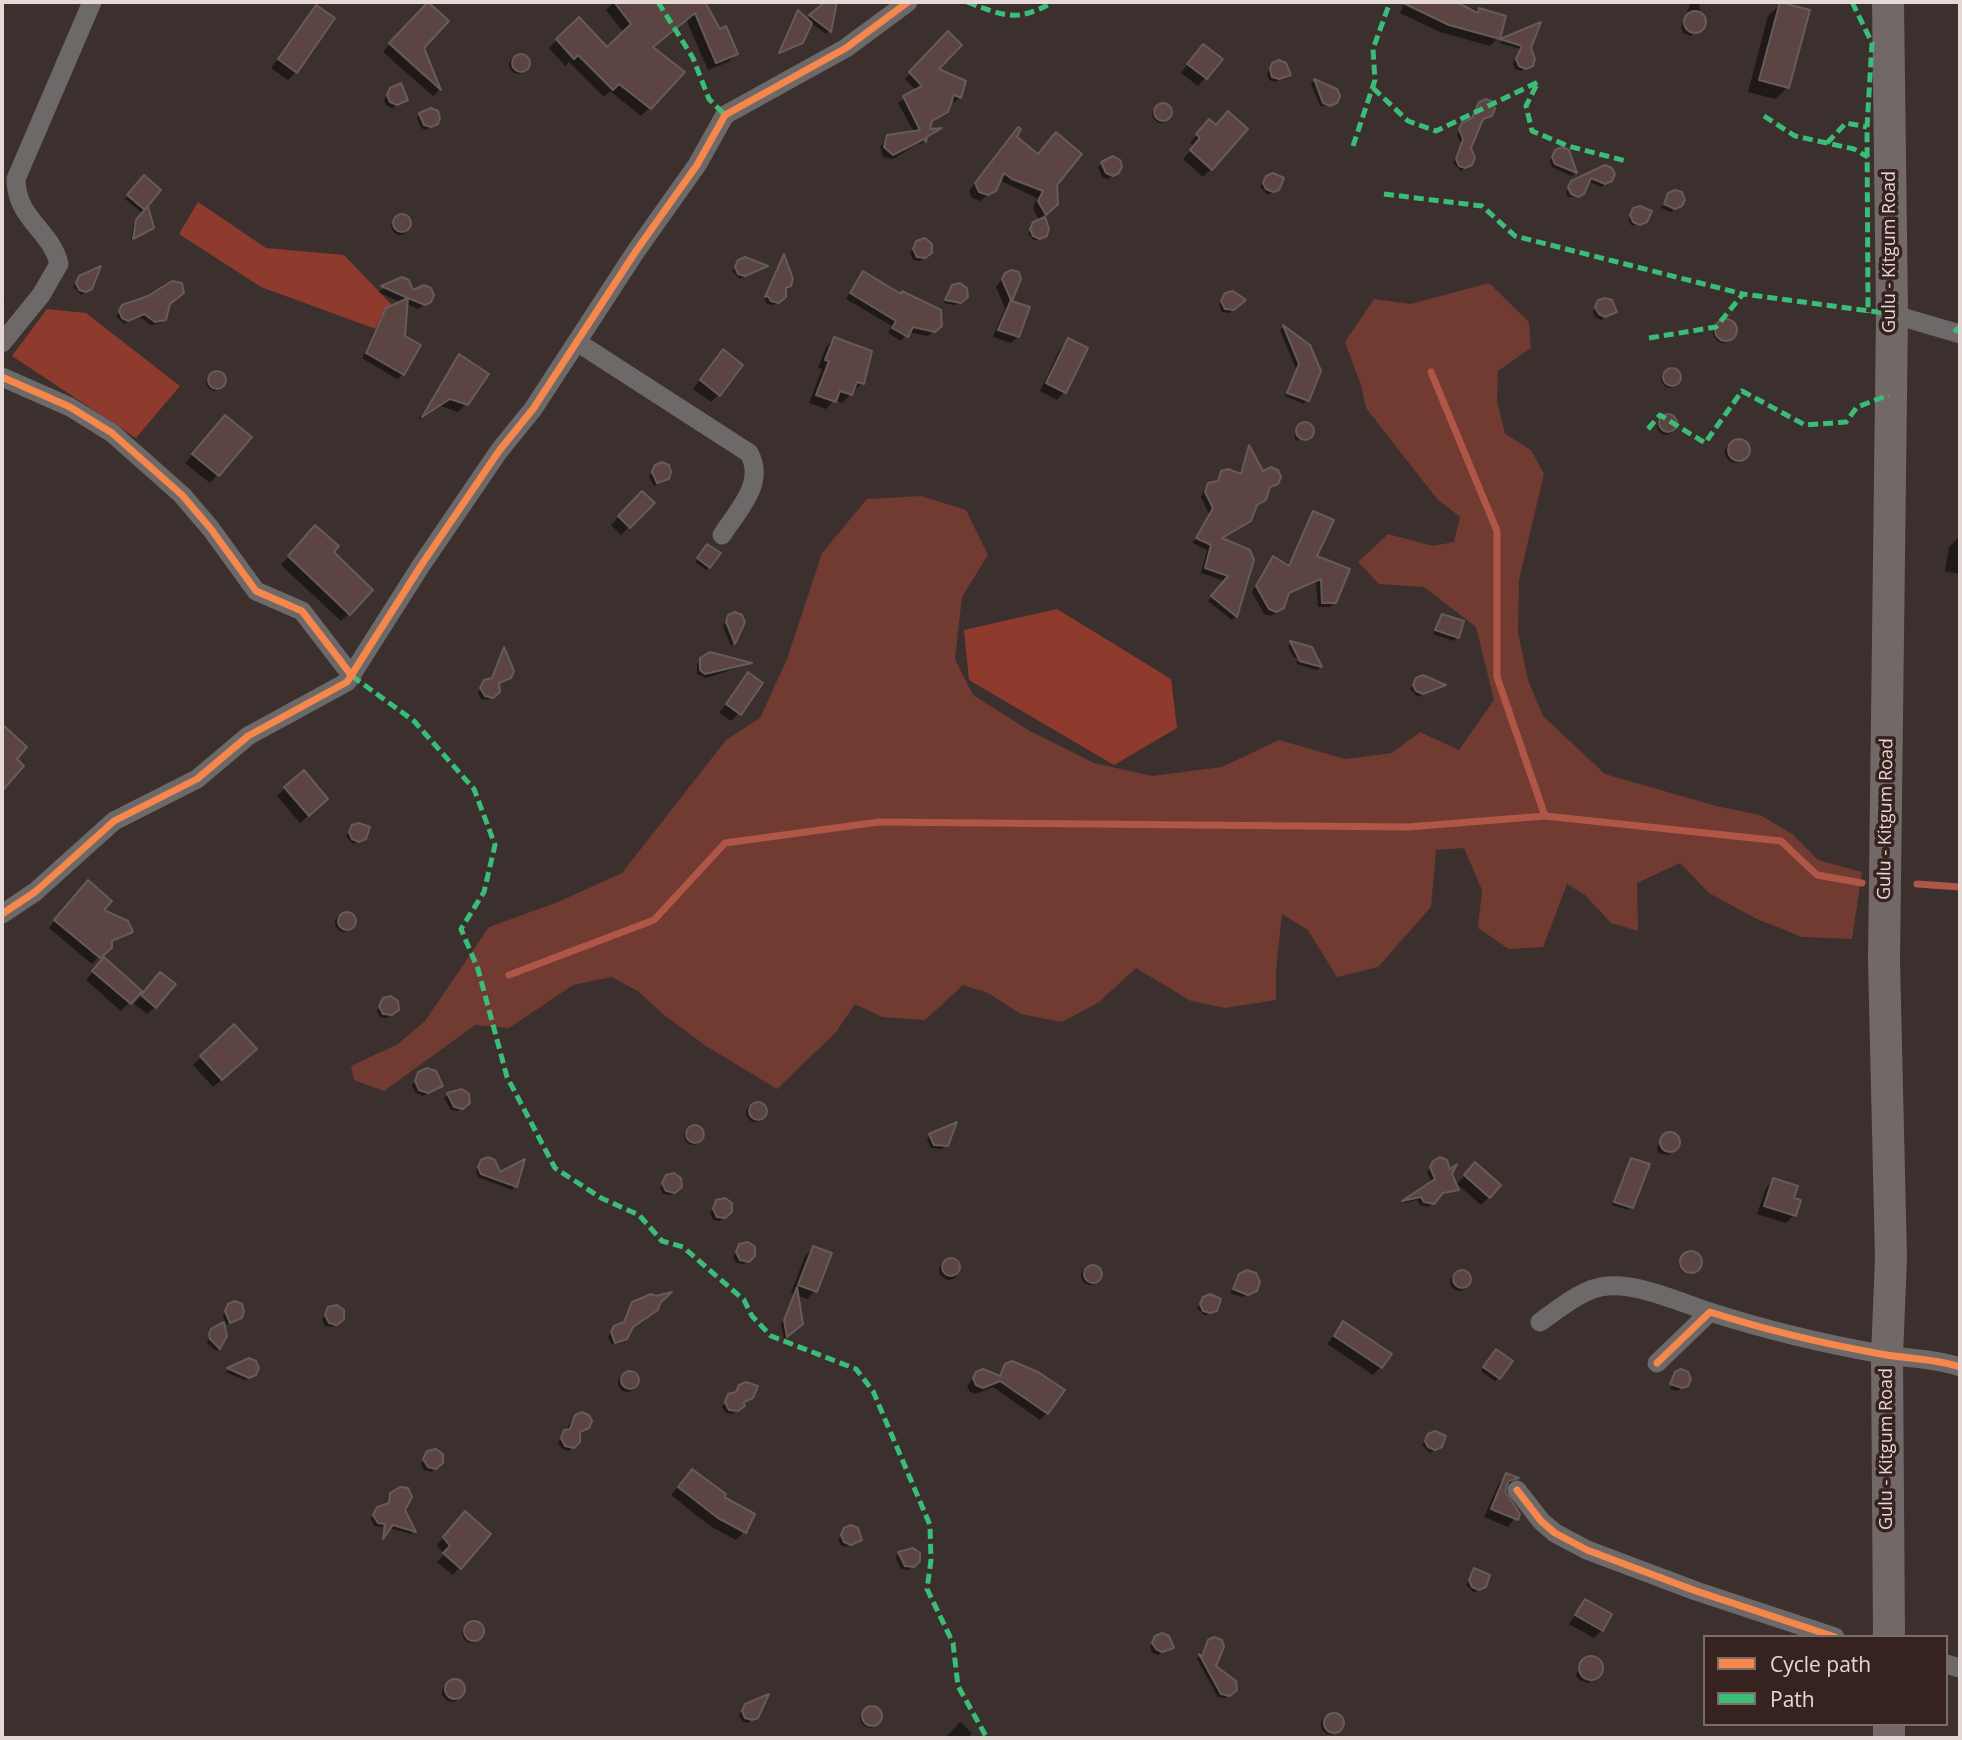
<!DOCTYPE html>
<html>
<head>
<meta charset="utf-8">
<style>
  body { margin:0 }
  #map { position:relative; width:1962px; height:1740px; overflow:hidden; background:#3b302e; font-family:"Open Sans",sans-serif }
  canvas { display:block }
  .frame { position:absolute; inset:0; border:4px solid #e6d8d5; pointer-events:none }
  .legend { position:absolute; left:1703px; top:1635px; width:245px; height:91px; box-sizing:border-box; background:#36221e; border:2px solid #7c6b67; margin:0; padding:9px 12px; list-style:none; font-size:21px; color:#e6d8d5 }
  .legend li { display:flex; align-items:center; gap:14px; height:35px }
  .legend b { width:35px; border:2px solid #7c6b67 }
</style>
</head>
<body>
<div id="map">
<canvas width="1962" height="1740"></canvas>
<div class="frame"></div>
<ul class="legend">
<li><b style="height:9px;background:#f5874c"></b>Cycle path</li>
<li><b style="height:9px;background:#3abd76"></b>Path</li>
</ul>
</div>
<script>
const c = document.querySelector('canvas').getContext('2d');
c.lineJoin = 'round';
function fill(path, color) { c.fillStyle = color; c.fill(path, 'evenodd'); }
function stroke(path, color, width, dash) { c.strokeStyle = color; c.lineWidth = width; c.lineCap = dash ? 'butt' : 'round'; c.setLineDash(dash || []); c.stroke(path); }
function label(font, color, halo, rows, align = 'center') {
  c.font = font + ' "Open Sans",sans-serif'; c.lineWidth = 7; c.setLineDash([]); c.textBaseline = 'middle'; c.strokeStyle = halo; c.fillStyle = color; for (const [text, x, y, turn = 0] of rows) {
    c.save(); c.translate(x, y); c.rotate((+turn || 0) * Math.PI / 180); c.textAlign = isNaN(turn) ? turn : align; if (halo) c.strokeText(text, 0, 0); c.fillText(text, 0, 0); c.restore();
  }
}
fill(new Path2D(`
  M1489 283 1529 322 1531 348 1498 371 1497 401 1505 434 1531 450 1544 474 1519 580 1518 632 1528 680 1543 716 1605 774 1716 806 1760 815 1792 834 1818 860 1862 872 1852 939 1802 937 1757 919 1709 893 1680 863 1637 883 1638 931 1611 923 1585 895 1567 884 1543 947 1509 949 1478 928 1482 890 1464 848 1436 850 1431 907 1378 967 1337 977 1308 930 1282 914 1276 970V1000L1225 1008 1191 1001 1136 968 1099 1002 1062 1022 1021 1014 988 993 963 985 925 1020 882 1017 855 1004 836 1032 777 1089 706 1046 664 1015 639 992 612 977 573 985 509 1028 475 1025 384 1091 354 1080 351 1066 398 1044 425 1021 489 927 558 902 622 873 726 740 760 718 787 659 822 553 867 499 921 496 966 510 988 555 962 597 955 659 973 695 1030 731 1094 763 1152 776 1222 767 1279 740 1345 759 1392 753 1420 732 1459 750 1494 700 1476 627 1424 587 1379 584 1358 562 1388 534 1433 546 1454 542 1460 517 1437 499 1366 408 1361 385 1345 342 1374 299 1411 304Z`), '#713b31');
fill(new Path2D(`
  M198 202 266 248 344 255 391 304 376 329 261 287 179 234Z
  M47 309 86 313 180 386 136 438 12 356Z
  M1057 609 1171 679 1177 728 1114 765 969 680 964 630Z`), '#8e3b2e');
fill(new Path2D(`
  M614 2H702L736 54 728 62 708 70 686 19 651 48 649 108 641 116 610 91 604 97 569 62 565 66 549 48 579 19 607 50 624 33 606 10Z
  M828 2H835L829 31 826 34 810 22 801 42 778 54 795 16 798 12 806 20Z
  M1405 2H1451L1504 18 1498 38 1490 46 1440 32 1400 13Z
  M1691 2H1699L1702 28 1690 36 1683 33 1681 27Z
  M1781 4 1788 87 1775 99 1748 92 1768 16Z
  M316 7 296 72 288 80 271 68Z
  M1538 26 1529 48 1531 65 1521 71 1515 69 1513 63 1520 49 1499 43Z
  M948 34 936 69 960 97 955 102 950 100 947 111 930 123 927 131 938 130 920 145 919 143 893 159 883 157 880 147 888 137 914 132 898 103 917 91 905 79Z
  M389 45 424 77 422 48 439 90 433 96 383 52Z
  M1195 54 1220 59 1198 86 1181 73Z
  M509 65a9 9 0 1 1 18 0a9 9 0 1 1-18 0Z
  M1273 64 1289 74 1275 82 1269 80 1267 74Z
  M1314 81 1336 91 1335 102 1331 106H1320L1311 84Z
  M391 90 406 100 392 108 386 105 384 100Z
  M1480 104 1491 115 1480 121 1469 148 1471 164 1461 171 1453 163 1461 144 1457 134 1470 121Z
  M1152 114a9 9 0 1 1 18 0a9 9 0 1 1-18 0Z
  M420 115 436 123 426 130 421 128 417 118Z
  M1201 130 1211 169 1203 177 1183 159 1194 147 1190 143Z
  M1011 136 1055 184 1056 204 1039 220 1033 208 1037 198 999 180 995 190 980 201 972 198 969 191Z
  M1556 151H1568L1575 173 1572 176 1552 167 1550 161Z
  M1102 163 1118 172 1108 179 1102 177 1098 167Z
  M1605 166 1610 180 1606 184 1601 187 1588 181 1579 197H1568L1566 192 1572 182Z
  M1267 177 1278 189 1268 195 1260 187Z
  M144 178 158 190 141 212 125 199Z
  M1669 194 1680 205 1671 212 1661 208Z
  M147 209 153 222 149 231 131 241 133 225Z
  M1634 210 1645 221 1632 226 1628 220Z
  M391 226a9 9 0 1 1 18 0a9 9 0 1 1-18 0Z
  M1034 224 1045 235 1035 241 1028 234Z
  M917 242 930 252 920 261 913 260 910 253Z
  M784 257 789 285 784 296 774 305 767 304 764 298Z
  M739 262 765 267 740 279 732 271Z
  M863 273 940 325 928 336 908 332 901 341 888 333 892 326 846 299Z
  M1006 274 1020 279 1010 302 1028 308 1018 336 1011 343 993 337 1005 308 996 287Z
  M80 277 91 288 81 295 73 287Z
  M402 279 412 293 430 301 418 309 406 304 403 374 397 379 362 358 381 316 402 303 378 292Z
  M953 287 966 296 956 305 943 303Z
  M2 292 5 298 2 305Z
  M1225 294 1243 300 1229 313 1222 312 1219 305Z
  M1599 302 1615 312 1601 320 1595 317 1593 312Z
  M169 304 161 323 151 325 140 317 124 324 116 316 123 306Z
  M1713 332a11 11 0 1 1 22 0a11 11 0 1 1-22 0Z
  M1283 327 1308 346 1320 371 1304 404 1285 396 1296 369 1280 330Z
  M834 339 869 365 862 383 842 403 834 400 826 409 809 403 822 369 818 368 826 347Z
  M1068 341 1065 391 1057 400 1040 391 1060 349Z
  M723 351 719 394 711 402 693 389Z
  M460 357 467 403 458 412 441 406 418 420Z
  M1661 379a9 9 0 1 1 18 0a9 9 0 1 1-18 0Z
  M206 382a9 9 0 1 1 18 0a9 9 0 1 1-18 0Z
  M1657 426a9 9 0 1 1 18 0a9 9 0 1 1-18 0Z
  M1305 423 1313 431 1310 437 1295 441V430Z
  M217 425 249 438 210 483 185 463Z
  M1725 452a11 11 0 1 1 22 0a11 11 0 1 1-22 0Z
  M1249 448 1262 473 1277 483 1268 490 1260 504 1214 541 1252 560 1236 616 1232 620 1208 601 1225 581 1201 573 1207 550 1193 543 1209 514 1201 497 1204 490 1215 483 1222 473 1239 475Z
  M656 466 667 478 654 486 649 477Z
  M642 493 652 503 621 535 611 525Z
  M1313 513 1315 557 1335 602 1330 607H1318L1316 583 1286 595 1277 613 1270 616 1264 614 1252 592 1274 558 1287 567Z
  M307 535 331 552 371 590 341 621 281 565Z
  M1958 538 1960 539V574L1945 571 1949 547Z
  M704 550 709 567 706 570 695 562Z
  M729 616 743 622 731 646 723 626Z
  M1442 616 1457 637 1454 641 1433 634Z
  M1291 643 1310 648 1320 667 1317 670 1297 664 1296 661 1316 667V663L1293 657 1288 646Z
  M503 650 510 677 498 684V691L488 700 481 699 478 693 481 686 491 679Z
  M710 654 749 664 706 678 697 674V664Z
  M748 675 739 713 731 721 719 713Z
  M1417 679 1443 685 1418 697 1410 689Z
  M285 788 318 807 300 823 277 796Z
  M353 827 364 838 354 844 346 837Z
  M81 889 101 911 131 932 110 944 92 964 49 928Z
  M335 923a9 9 0 1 1 18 0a9 9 0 1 1-18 0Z
  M96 968 140 991 121 1011 86 980Z
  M153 982 155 1007 147 1014 134 1004Z
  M383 1000 397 1009 387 1018 380 1017 377 1011Z
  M201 1057H247L213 1087 193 1065Z
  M419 1073 441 1086 423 1096 416 1093 412 1086Z
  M448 1095 468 1102 458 1111 451 1110 444 1098Z
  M746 1113a9 9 0 1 1 18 0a9 9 0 1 1-18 0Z
  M684 1136a9 9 0 1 1 18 0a9 9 0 1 1-18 0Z
  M1671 1134 1679 1143 1669 1155 1658 1153 1657 1146Z
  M930 1135 946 1145 942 1149 931 1148 927 1139Z
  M1632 1160 1631 1207 1628 1210 1612 1205Z
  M482 1161 499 1175 515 1186 512 1190 478 1177 476 1171Z
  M1434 1162 1450 1174 1457 1189 1438 1196 1429 1207 1420 1205 1417 1200 1403 1203 1432 1183 1427 1172Z
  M1467 1173 1489 1197 1481 1205 1457 1184Z
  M667 1177 680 1186 670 1195 663 1194 660 1188Z
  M1774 1180 1791 1199 1794 1215 1786 1223 1757 1214 1766 1188Z
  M717 1202 730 1212 720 1221 713 1220 710 1213Z
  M740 1246 753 1255 744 1264 736 1263 733 1257Z
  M813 1248 815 1291 807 1299 796 1295 797 1328 784 1338 781 1325 793 1294 791 1293 805 1256Z
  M1679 1264a10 10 0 1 1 20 0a10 10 0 1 1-20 0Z
  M939 1270a10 10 0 1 1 20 0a10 10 0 1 1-20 0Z
  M1081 1276a9 9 0 1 1 18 0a9 9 0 1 1-18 0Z
  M1450 1282a9 9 0 1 1 18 0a9 9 0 1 1-18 0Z
  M1240 1275 1255 1290 1243 1297 1230 1293Z
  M1204 1298 1215 1310 1205 1316 1197 1308Z
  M633 1304 626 1338 612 1345 608 1337 611 1331 622 1324Z
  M229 1305 240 1317 226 1325 223 1316Z
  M329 1308 342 1318 332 1327 325 1326 322 1320Z
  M1343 1324 1381 1367 1373 1375 1327 1344Z
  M212 1330 219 1348 216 1351 207 1343Z
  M1492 1355 1499 1378 1495 1381 1481 1371Z
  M249 1360 254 1374 250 1378 245 1380 225 1372Z
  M1006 1365 1047 1413 1040 1420 993 1387 975 1394 970 1392 967 1386 977 1373 997 1377Z
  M1676 1373 1687 1385 1677 1391 1670 1389Z
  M618 1383a9 9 0 1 1 18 0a9 9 0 1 1-18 0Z
  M740 1386 751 1397 733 1414 726 1413 722 1407Z
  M576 1416 587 1427 578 1433 579 1441 569 1451 562 1449 558 1443 561 1436Z
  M1429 1435 1440 1446 1430 1453 1422 1445Z
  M428 1453 441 1462 431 1472 424 1470 421 1464Z
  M692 1471 721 1498 744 1532 736 1540 710 1526 671 1495Z
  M1507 1475 1516 1479 1503 1491 1518 1514 1508 1527 1484 1517 1499 1483Z
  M392 1495 414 1531 411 1534 389 1528 385 1515 381 1538 383 1527 374 1526 371 1519 378 1508 386 1506Z
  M458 1521 460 1567 453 1575 437 1562 444 1554 437 1545Z
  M845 1530 860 1539 846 1547 841 1545 838 1540Z
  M913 1550 919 1561 909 1570 901 1569 895 1556Z
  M1474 1570 1484 1586 1474 1593 1466 1585Z
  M1585 1601 1602 1630 1594 1638 1569 1624Z
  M462 1633a10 10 0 1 1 20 0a10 10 0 1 1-20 0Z
  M1156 1637 1172 1647 1158 1655 1152 1653 1150 1647Z
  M1209 1642 1214 1667 1235 1689 1225 1698 1218 1697 1197 1659Z
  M1592 1657 1601 1667 1600 1672 1588 1683 1578 1679 1576 1675 1580 1665Z
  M442 1692a10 10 0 1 1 20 0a10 10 0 1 1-20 0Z
  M746 1705 757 1717 747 1723 742 1721 739 1715Z
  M860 1718a10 10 0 1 1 20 0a10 10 0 1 1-20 0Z
  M1321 1725a10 10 0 1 1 20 0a10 10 0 1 1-20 0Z
  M960 1722 972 1733 967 1738H945Z`), '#0007');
stroke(new Path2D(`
  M1431 372 1497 531V677L1545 816
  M1917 884 1960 887
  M509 975 654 920 725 843 879 822 1408 827 1545 816 1781 841 1817 875 1862 883`), '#af5647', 7);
const building = new Path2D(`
  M428 2 449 21 424 48 441 90 389 43Z
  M614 2H709L706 4 720 29 726 26 738 54 716 63 695 13 653 47 685 72 651 109 619 84 613 90 578 55 574 59 556 39 579 17 607 47 631 24Z
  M825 2H837L831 32 809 15Z
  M1401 2H1456L1478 13 1479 8 1506 16 1500 39 1449 25Z
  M1780 2 1810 10 1789 88 1759 80Z
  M316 5 335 18 297 73 278 59Z
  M798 10 812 23 803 43 779 53Z
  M1684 22a11 11 0 1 1 22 0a11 11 0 1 1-22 0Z
  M1541 22 1531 48 1535 59 1533 66 1526 69 1519 66 1516 59 1522 46 1500 39Z
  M948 31 962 45 939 69 966 81 961 98 954 95 948 112 932 121 930 129 942 128 927 137 926 142 924 139 893 155 884 147 887 135 920 130 903 96 922 86 909 72Z
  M1203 44 1223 59 1207 79 1187 64Z
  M512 63a9 9 0 1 1 18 0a9 9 0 1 1-18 0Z
  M1279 60 1286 63 1291 75 1279 79 1272 77 1270 69 1272 63Z
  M1314 79 1337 89 1340 96 1337 103 1330 106 1323 103Z
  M401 83 408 100 397 105 390 102 387 95 390 88Z
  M1486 99 1493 102 1495 109 1492 116 1483 119 1471 148 1475 158 1472 165 1465 168 1459 166 1456 159 1463 139 1459 129 1462 123 1472 118 1479 102Z
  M1154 112a9 9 0 1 1 18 0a9 9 0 1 1-18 0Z
  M431 108 438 111 440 118 438 124 431 127 424 125 419 113Z
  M1228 111 1248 129 1212 170 1190 150 1200 138 1196 134 1209 119 1216 125Z
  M1018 127 1021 129 1017 137 1038 154 1056 132 1082 154 1057 185 1058 204 1046 215 1038 201 1043 191 1012 179 1004 173 996 191 988 195 979 192 975 183Z
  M1562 147 1569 150 1577 173 1555 164 1552 157 1555 150Z
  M1113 156 1120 160 1122 166 1119 173 1113 176 1106 173 1101 162Z
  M1605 165 1612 168 1615 174 1612 181 1605 184 1591 178 1584 194 1578 197 1571 194 1568 187 1571 181Z
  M1273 173 1284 178 1279 190 1273 192 1266 189 1263 183 1266 176Z
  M144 175 161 190 145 210 127 195Z
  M1675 190 1682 192 1685 200 1682 206 1675 209 1664 204 1668 193Z
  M148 206 154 228 133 239 136 220Z
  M1640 206 1652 211 1647 222 1640 225 1633 222 1630 215 1633 208Z
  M393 223a9 9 0 1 1 18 0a9 9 0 1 1-18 0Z
  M1045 217 1049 229 1047 236 1040 239 1033 236 1030 229 1033 222Z
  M925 238 932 244V253L925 258 917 257 913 249 916 241Z
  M784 254 793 279 791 286 786 288V297L779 303 771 301 768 296 765 297Z
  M745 257 768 266 745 276 738 274 735 267 738 260Z
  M101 266 92 289 86 292 79 290 76 283 79 276Z
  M1012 270 1019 272 1021 279 1012 301 1030 307 1019 337 998 330 1011 300 1002 279 1005 273Z
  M863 271 901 294 902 291 941 310 942 326 935 332 913 327 908 337 892 328 896 321 850 293Z
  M402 277 409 280 413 290 424 285 431 288 434 295 431 302 425 305 408 298 405 336 421 345 404 375 366 353 386 308 408 298 381 286Z
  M172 281 182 283 184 293 170 304 166 320 155 322 144 314 128 321 122 318 119 311 122 305 148 296Z
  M960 283 967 288 968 297 961 303 945 300 952 285Z
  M1233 291 1246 300 1234 310 1225 309 1221 301 1225 293Z
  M1605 298 1612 300 1617 312 1605 317 1599 314 1595 307 1598 300Z
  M1715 330a11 11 0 1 1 22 0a11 11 0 1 1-22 0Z
  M1283 325 1310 345 1321 371 1309 401 1287 393 1299 364Z
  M834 337 872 351 864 384 857 382 852 395 840 391 836 402 816 395 829 361 825 360Z
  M1068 338 1088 348 1066 393 1046 383Z
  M723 349 743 365 720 396 700 380Z
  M459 354 489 374 468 405 450 399 422 417Z
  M1663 377a9 9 0 1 1 18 0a9 9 0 1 1-18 0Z
  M208 380a9 9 0 1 1 18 0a9 9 0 1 1-18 0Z
  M1659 423a9 9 0 1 1 18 0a9 9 0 1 1-18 0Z
  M225 415 252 437 219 476 192 454Z
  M1296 431a9 9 0 1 1 18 0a9 9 0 1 1-18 0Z
  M1728 450a11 11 0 1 1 22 0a11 11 0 1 1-22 0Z
  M1249 445 1263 471 1271 467 1278 470 1281 477 1278 484 1270 487 1266 500 1257 505 1251 521 1222 538 1250 550 1254 560 1237 617 1211 596 1228 576 1205 568 1211 545 1196 538 1213 508 1205 492 1208 483 1218 481 1221 471 1228 469 1241 474Z
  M662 462 669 465 671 472 669 479 657 483 652 472 655 465Z
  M642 491 655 503 630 528 618 516Z
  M1313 511 1334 520 1317 556 1350 569 1336 603H1322L1321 579 1289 593 1284 608 1276 612 1269 609 1256 586 1273 556 1289 566Z
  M315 525 339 546 334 552 338 556 373 590 350 615 288 556Z
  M707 544 721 553 710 568 697 558Z
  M735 612 742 615 745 622 735 644 726 622 728 615Z
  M1442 614 1464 621 1459 638 1435 630Z
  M1290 641 1312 647 1322 667 1300 661Z
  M504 647 514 671 511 678 499 683 500 692 493 698 485 696 480 688 484 680 492 678Z
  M710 652 752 663 705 674 700 670V658Z
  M748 672 763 683 741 715 726 704Z
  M1423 675 1446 685 1423 694 1416 691 1413 685 1416 678Z
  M2 724 27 747 17 759 24 766 2 791Z
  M304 770 328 799 309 816 284 787Z
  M359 823 370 827 366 839 359 842 352 839 349 832 352 825Z
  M88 880 112 901 104 910 128 921 133 932 112 941V948L100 958 54 920Z
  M338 921a9 9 0 1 1 18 0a9 9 0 1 1-18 0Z
  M104 957 142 991 131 1004 92 971Z
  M160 972 176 984 156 1008 141 995Z
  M391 996 398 1001 399 1010 392 1015 383 1014 379 1006 383 998Z
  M234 1024 257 1049 222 1080 200 1056Z
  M427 1068 436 1071 443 1086 428 1093 419 1090 415 1081 418 1072Z
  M462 1089 469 1094 470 1103 463 1109 454 1107 447 1093Z
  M749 1111a9 9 0 1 1 18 0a9 9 0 1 1-18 0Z
  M957 1122 948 1146 934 1145 929 1134Z
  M686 1134a9 9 0 1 1 18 0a9 9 0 1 1-18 0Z
  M1660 1142a10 10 0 1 1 20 0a10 10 0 1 1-20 0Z
  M488 1157 495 1160 500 1172 525 1159 517 1187 481 1174 478 1167 481 1160Z
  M1440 1157 1447 1160 1450 1169 1457 1164 1452 1174 1459 1190 1443 1193 1434 1204 1424 1202 1421 1197 1402 1201 1435 1179 1430 1167 1433 1161Z
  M1631 1158 1650 1164 1633 1208 1614 1202Z
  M1475 1162 1501 1185 1490 1198 1464 1175Z
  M674 1173 681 1178 682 1187 675 1193 666 1191 662 1183 666 1175Z
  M1773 1178 1798 1186 1794 1198 1801 1200 1796 1216 1764 1206Z
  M725 1198 732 1203V1212L725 1218 717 1217 713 1209 716 1200Z
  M748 1242 755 1247V1256L749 1262 740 1260 736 1252 739 1244Z
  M813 1246 832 1253 817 1292 798 1285Z
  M1680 1262a11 11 0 1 1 22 0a11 11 0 1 1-22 0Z
  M942 1267a9 9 0 1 1 18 0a9 9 0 1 1-18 0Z
  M1084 1274a9 9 0 1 1 18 0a9 9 0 1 1-18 0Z
  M1453 1279a9 9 0 1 1 18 0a9 9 0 1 1-18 0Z
  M1247 1270 1256 1273 1260 1282 1257 1291 1248 1295 1233 1289 1239 1274Z
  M797 1287 803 1324 787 1337 784 1320Z
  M672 1292 660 1303 658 1310 633 1327 627 1339 615 1343 611 1332 614 1326 624 1322 632 1302 651 1294 656 1296Z
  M1210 1294 1221 1299 1217 1311 1210 1313 1203 1311 1200 1304 1203 1297Z
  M235 1301 242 1304 244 1311 242 1318 230 1323 225 1311 228 1304Z
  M337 1305 344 1310V1319L337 1325 329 1323 325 1315 328 1307Z
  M1343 1321 1392 1354 1382 1368 1334 1336Z
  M224 1322 227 1336 220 1349 210 1339 209 1334 211 1329Z
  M1496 1349 1513 1361 1500 1379 1483 1367Z
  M249 1358 256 1361 259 1368 256 1375 249 1378 227 1368Z
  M1012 1361 1038 1372 1065 1390 1048 1414 1000 1381 983 1388 976 1385 973 1378 976 1372 983 1369 1000 1376 1005 1364Z
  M1681 1369 1688 1372 1691 1379 1688 1386 1682 1388 1670 1384 1675 1372Z
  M621 1380a9 9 0 1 1 18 0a9 9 0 1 1-18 0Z
  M746 1382 758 1386 753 1398 744 1402 745 1406 738 1411 729 1410 725 1402 728 1394 736 1392 739 1385Z
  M582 1412 589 1415 592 1421 589 1428 580 1432V1442L574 1448 565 1446 561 1438 564 1430 570 1429 575 1415Z
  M1435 1431 1446 1436 1442 1447 1435 1450 1428 1447 1425 1441 1428 1434Z
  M436 1449 443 1454V1463L436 1469 428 1467 423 1459 427 1451Z
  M692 1469 726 1494 724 1497 755 1514 746 1533 718 1518 678 1487Z
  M1506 1473 1519 1478 1509 1481 1505 1491 1520 1514 1518 1520 1491 1509Z
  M400 1487 408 1488 412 1497 405 1510 416 1532 393 1525 383 1539 385 1524 378 1523 373 1515 377 1507 389 1503 390 1493Z
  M465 1511 491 1534 461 1569 443 1553 450 1546 443 1537Z
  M851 1525 858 1528 862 1540 851 1545 844 1542 841 1535 844 1528Z
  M913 1548 920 1553V1561L914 1567 905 1566 898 1552Z
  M1474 1568 1490 1575 1486 1587 1479 1590 1472 1587 1469 1580Z
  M1585 1599 1612 1614 1603 1631 1575 1615Z
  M464 1631a10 10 0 1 1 20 0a10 10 0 1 1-20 0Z
  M1162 1633 1169 1636 1174 1648 1162 1652 1156 1649 1152 1643 1155 1636Z
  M1214 1637 1222 1640 1224 1647 1216 1666 1236 1681 1237 1690 1230 1696 1221 1694 1199 1654 1202 1656 1208 1640Z
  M1579 1668a12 12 0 1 1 24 0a12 12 0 1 1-24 0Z
  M445 1689a10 10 0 1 1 20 0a10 10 0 1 1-20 0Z
  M769 1694 758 1718 752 1720 745 1718 742 1711 745 1704Z
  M862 1716a10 10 0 1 1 20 0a10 10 0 1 1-20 0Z
  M1324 1723a10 10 0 1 1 20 0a10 10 0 1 1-20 0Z`);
fill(building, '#5b4441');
stroke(building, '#655b59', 2);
stroke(new Path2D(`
  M1892 314 1960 334
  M577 342 749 453C766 483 738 510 722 535
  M2 343 41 295 59 264C52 231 16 219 16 179L92 2
  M2 377 70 407 112 433 182 495 211 529 256 591 302 611 352 676
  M2 914 35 892 114 821 197 779 248 736 347 682 422 564 499 451 533 409 636 251 697 165 725 115 846 48 908 2
  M1540 1322C1559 1309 1584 1287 1608 1286 1641 1284 1679 1302 1710 1312
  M1657 1363 1710 1312C1769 1331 1820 1343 1881 1354 1908 1359 1934 1358 1960 1367
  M1517 1490 1541 1521 1555 1533 1587 1550 1696 1591 1835 1637
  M1946 1664 1960 1668`), '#6d6968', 19);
stroke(new Path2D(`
  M1888 2 1892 314 1884 960 1891 1258 1887 1355 1889 1637
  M1889 1738V1724`), '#716867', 32);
stroke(new Path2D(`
  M658 2 693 58 709 99 725 115
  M967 2C1005 16 1016 23 1053 2
  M1852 2 1872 43 1867 127 1868 313
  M1373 88 1408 121 1436 131 1538 82 1526 106 1532 131 1568 146 1626 161
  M1764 116 1795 136 1854 149 1868 157
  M1827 143 1846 123 1867 127
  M1353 146 1375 80 1373 49 1390 2
  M1384 194 1482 206 1515 236 1743 294
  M1954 332 1960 327
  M1649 338 1716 327 1743 294 1892 314
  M1648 429 1660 415 1705 443 1742 391 1805 425 1846 422 1857 407 1889 395
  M352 676 414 721 474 789 495 845 484 892 461 929 478 969 507 1077 555 1168 601 1198 639 1215 662 1241 683 1247 744 1300 752 1316 771 1336 856 1369 873 1391 930 1525 931 1560 927 1589 953 1643 958 1686 987 1738`), '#3abd76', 5, [10, 5]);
stroke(new Path2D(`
  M2 377 70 407 112 433 182 495 211 529 256 591 302 611 352 676
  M2 914 35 892 114 821 197 779 248 736 347 682 422 564 499 451 533 409 636 251 697 165 725 115 846 48 908 2
  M1657 1363 1710 1312C1769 1331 1820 1343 1881 1354 1908 1359 1934 1358 1960 1367
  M1517 1490 1541 1521 1555 1533 1587 1550 1696 1591 1835 1637`), '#f5874c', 7);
label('18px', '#e6d8d5', '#36221e', [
  ["Gulu - Kitgum Road",1890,252,-90],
  ["Gulu - Kitgum Road",1886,819,-89],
  ["Gulu - Kitgum Road",1887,1449,-90]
]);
</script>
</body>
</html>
